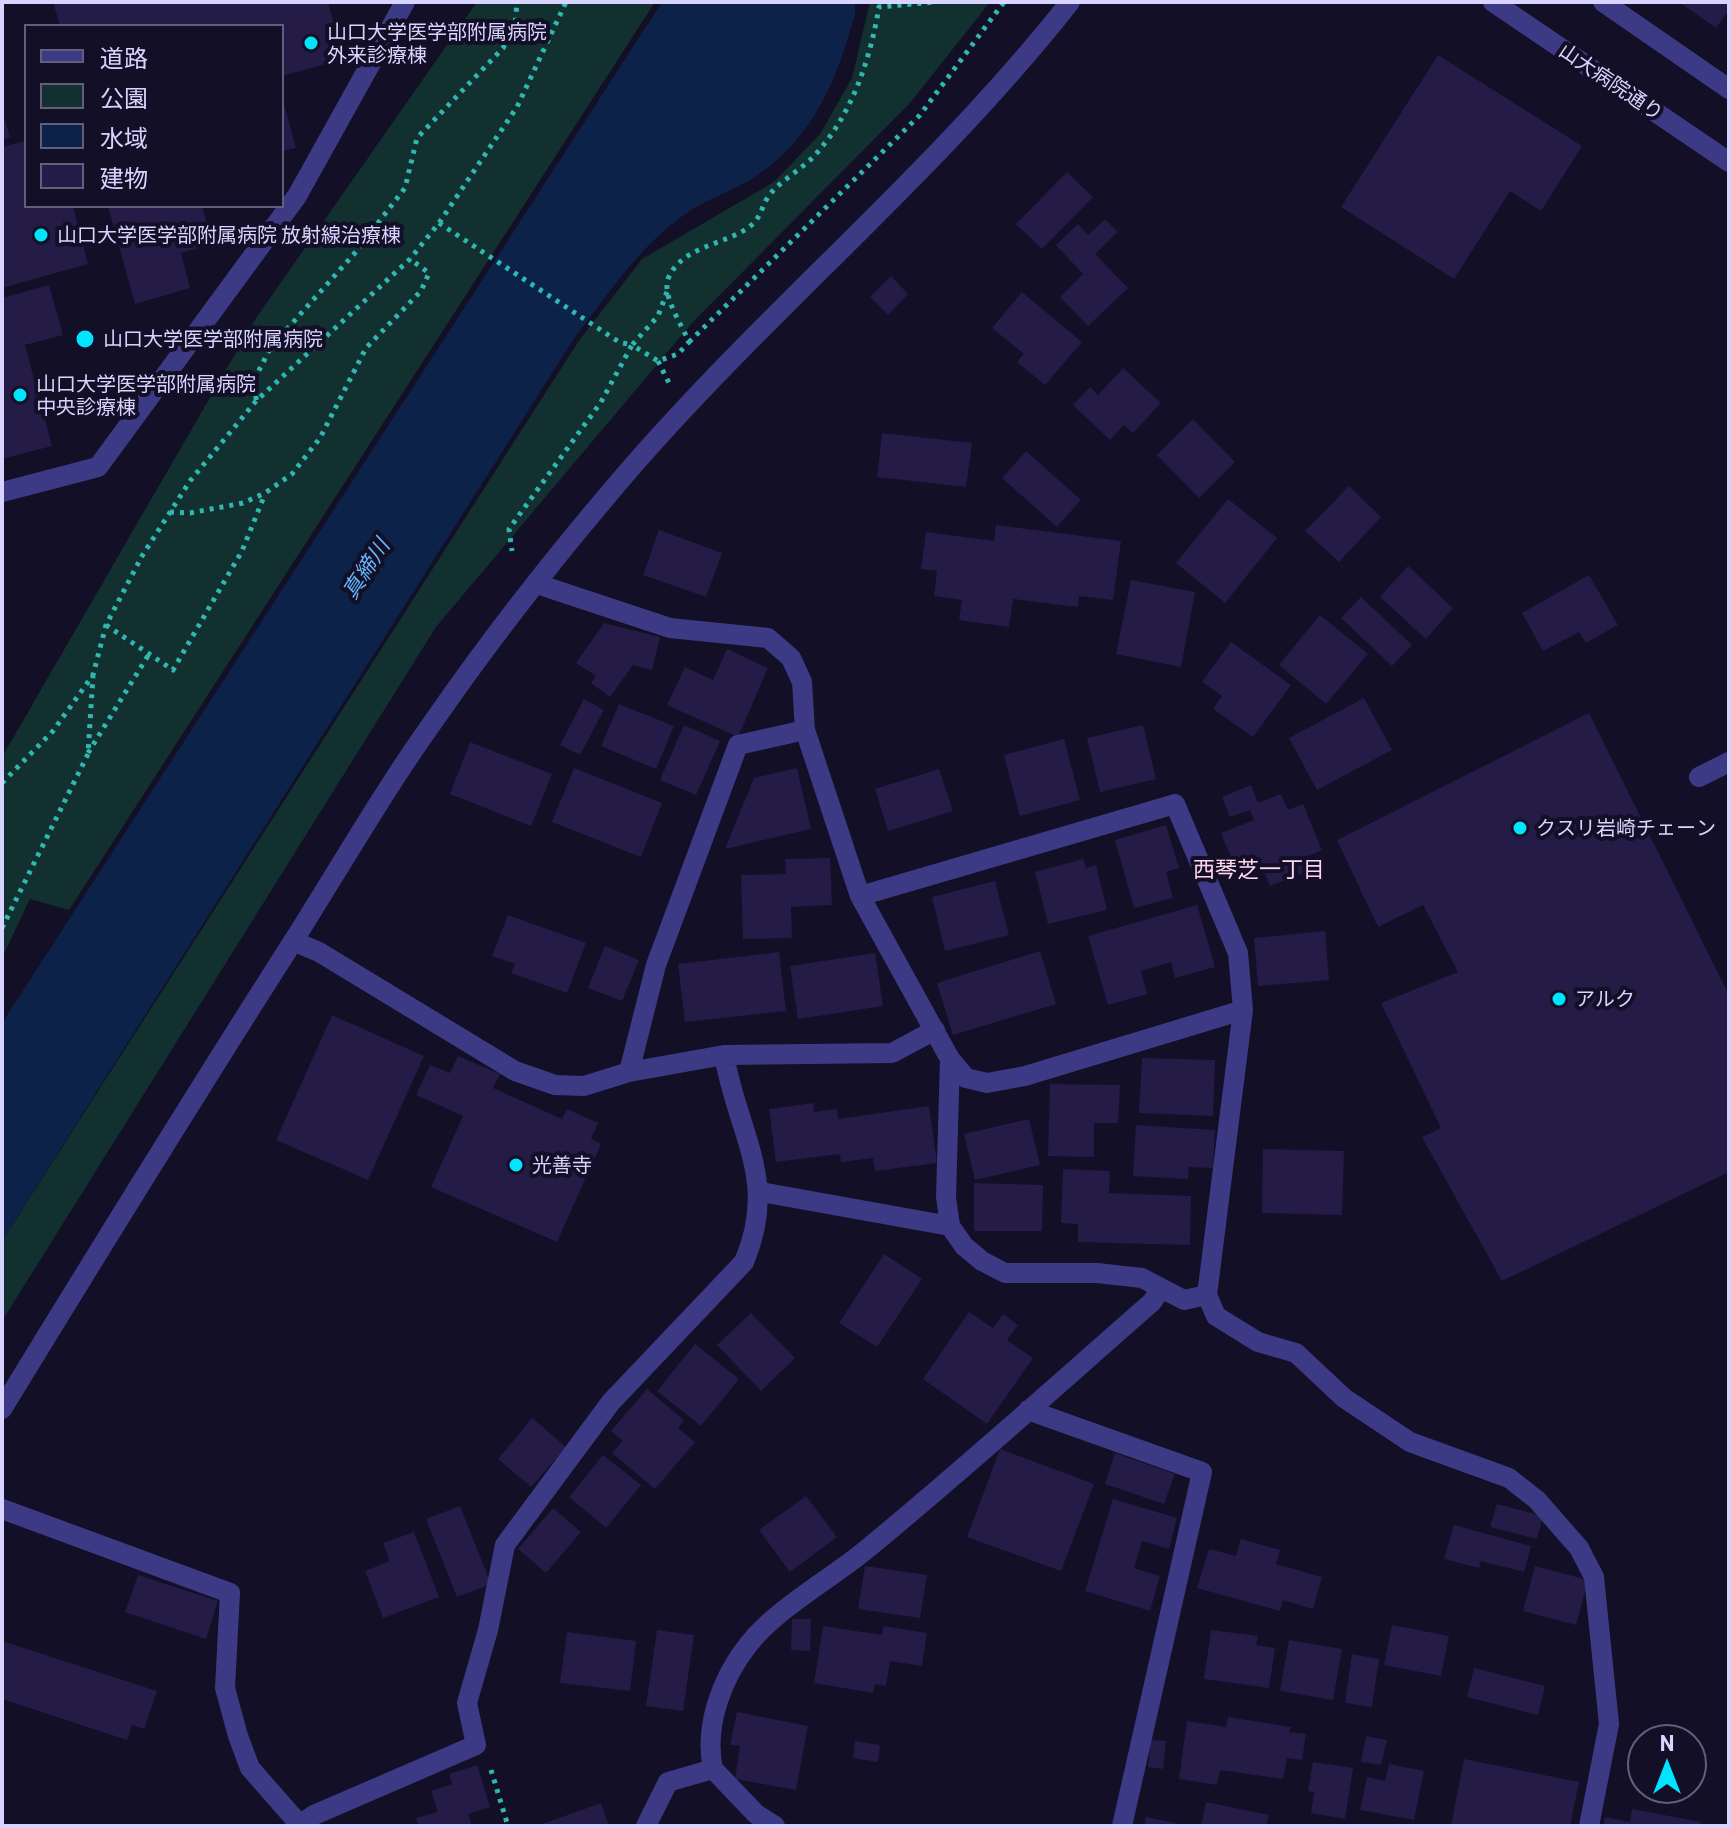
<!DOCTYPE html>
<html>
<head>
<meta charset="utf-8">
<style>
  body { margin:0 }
  #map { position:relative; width:1731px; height:1828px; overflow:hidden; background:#130f26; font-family:Barlow,"Noto Sans JP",sans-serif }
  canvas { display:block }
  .frame { position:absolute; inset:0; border:4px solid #d9d4ff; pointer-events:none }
  .legend { position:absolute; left:24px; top:24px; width:260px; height:184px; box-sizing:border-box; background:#130f26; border:2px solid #625e7d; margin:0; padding:10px 14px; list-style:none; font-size:24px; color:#d9d4ff }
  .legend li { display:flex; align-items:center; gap:16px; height:40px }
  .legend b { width:40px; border:2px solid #625e7d }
  .north { position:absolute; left:1627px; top:1724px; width:80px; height:80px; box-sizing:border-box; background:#130f26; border:2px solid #625e7d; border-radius:50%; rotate:0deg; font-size:22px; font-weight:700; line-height:32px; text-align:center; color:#d9d4ff }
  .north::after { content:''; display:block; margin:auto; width:28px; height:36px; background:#00e5ff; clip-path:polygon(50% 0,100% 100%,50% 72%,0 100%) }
</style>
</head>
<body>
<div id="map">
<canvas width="1731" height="1828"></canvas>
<div class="frame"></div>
<ul class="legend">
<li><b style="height:10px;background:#3d3a85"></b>道路</li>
<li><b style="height:22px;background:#12302f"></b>公園</li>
<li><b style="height:22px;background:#0c2248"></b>水域</li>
<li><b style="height:22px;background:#241b47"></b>建物</li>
</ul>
<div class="north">N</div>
</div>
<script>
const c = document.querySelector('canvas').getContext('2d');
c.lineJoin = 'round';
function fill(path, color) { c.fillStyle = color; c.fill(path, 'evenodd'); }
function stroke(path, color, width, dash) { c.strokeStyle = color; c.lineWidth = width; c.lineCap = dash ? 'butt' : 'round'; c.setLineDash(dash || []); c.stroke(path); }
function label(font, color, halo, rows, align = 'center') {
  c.font = font + ' Barlow,"Noto Sans JP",sans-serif'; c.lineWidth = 8; c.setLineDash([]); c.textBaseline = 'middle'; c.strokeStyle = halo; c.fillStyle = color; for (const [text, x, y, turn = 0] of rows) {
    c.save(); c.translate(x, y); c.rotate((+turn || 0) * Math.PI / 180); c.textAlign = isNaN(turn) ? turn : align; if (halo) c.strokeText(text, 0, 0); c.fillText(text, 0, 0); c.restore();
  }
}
fill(new Path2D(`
  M477 2H655L69 910 30 899 2 958V757L256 318Z
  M870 2H990L910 103 692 323 436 627 2 1321V1241L578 342 642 259 774 182 820 134 852 78Z`), '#12302f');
fill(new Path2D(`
  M662 2H855V14C837 79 814 137 756 176 736 190 711 197 691 210 641 243 609 293 573 340L2 1241V1023Z`), '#0c2248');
fill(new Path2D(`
  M53 2H328L344 59 282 76V26H60Z
  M1679 2H1729V10L1716 28Z
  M1438 55 1582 146 1541 211 1510 191 1454 279 1341 207Z
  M282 97 296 148 282 151Z
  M2 111 10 137 2 140Z
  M26 141V206H73L88 264 2 288V147Z
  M1067 172 1093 197 1042 249 1016 224Z
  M108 206H202L213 244 181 253 190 288 135 304Z
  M1105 219 1118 232 1095 254 1128 288 1088 326 1060 297 1083 274 1056 245 1078 224 1088 235Z
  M891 276 908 294 888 315 870 297Z
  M49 285 63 335 25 345 52 446 2 459V298Z
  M1022 292 1082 342 1045 385 1017 362 1024 354 992 328Z
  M1123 368 1161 403 1133 433 1124 425 1110 440 1073 405 1090 387 1098 395Z
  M1193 419 1235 462 1199 498 1157 455Z
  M882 433 972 443 966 487 877 477Z
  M1026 451 1081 500 1057 527 1002 478Z
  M1349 486 1381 517 1339 562 1305 531Z
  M1228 499 1277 538 1225 603 1176 563Z
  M996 525 1121 541 1113 600 1079 596 1078 607 1013 599 1009 627 959 620 962 600 934 596 937 571 921 569 926 532 994 541Z
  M659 530 722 553 706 597 643 575Z
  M1408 566 1453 608 1426 639 1380 597Z
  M1589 575 1618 625 1586 643 1579 632 1543 651 1522 613Z
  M1131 580 1195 592 1181 667 1116 654Z
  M1361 597 1412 645 1392 666 1341 618Z
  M1320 615 1368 654 1326 704 1279 665Z
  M604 623 660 637 652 670 633 665 610 697 591 683 596 676 576 663Z
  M1231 642 1291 685 1253 737 1213 709 1222 696 1202 682Z
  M727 649 768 668 738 737 667 705 685 667 713 680Z
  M1364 698 1392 750 1317 790 1289 738Z
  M584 699 604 710 580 755 560 745Z
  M619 704 674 726 656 769 601 746Z
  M1589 713 1729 995V1172L1502 1281 1422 1137 1441 1128 1381 1003 1458 972 1423 905 1378 927 1337 840Z
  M684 725 720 741 696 795 660 780Z
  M1143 725 1156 779 1100 792 1087 738Z
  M1064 739 1080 800 1020 816 1004 755Z
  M470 742 552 774 531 826 450 794Z
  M574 768 662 803 641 857 552 822Z
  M797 768 811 829 725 849 754 778Z
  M939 769 953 811 888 831 875 789Z
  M1251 785 1258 803 1281 794 1288 810 1303 804 1322 850 1306 857 1311 870 1270 886 1262 867 1239 877 1221 833 1254 820 1250 810 1230 817 1222 797Z
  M1166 825 1179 868 1166 872 1173 898 1134 908 1115 840Z
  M830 858 832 905 791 907 792 938 743 939 741 875 786 874 785 859Z
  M1083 859 1086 868 1096 865 1107 910 1048 924 1035 872Z
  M995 881 1009 935 945 951 932 897Z
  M1197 905 1215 967 1175 978 1171 962 1141 971 1147 994 1108 1005 1088 936Z
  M508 915 586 943 567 993 511 973 515 964 492 956Z
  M1325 931 1329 980 1258 986 1254 938Z
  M605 946 639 960 622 1001 588 988Z
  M1040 951 1056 1004 953 1035 937 983Z
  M779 952 786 1011 685 1022 678 964Z
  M875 953 883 1006 798 1019 790 966Z
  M332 1015 424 1056 368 1180 276 1140Z
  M458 1056 500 1074 493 1088 562 1119 567 1109 598 1123 591 1139 601 1144 557 1242 431 1187 463 1116 416 1095 430 1065 450 1073Z
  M1142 1058 1215 1060 1213 1116 1139 1113Z
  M1050 1084 1120 1085 1118 1123H1094V1157L1048 1156Z
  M813 1103 814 1112 837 1109 838 1119 929 1106 937 1163 875 1171 873 1158 841 1162 840 1154 776 1162 769 1109Z
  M1029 1119 1040 1165 975 1180 964 1134Z
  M1136 1125 1215 1130 1213 1168 1189 1167 1188 1179 1133 1176Z
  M1263 1149 1344 1151 1342 1215 1262 1213Z
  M1063 1169 1110 1171 1109 1193 1191 1196 1190 1245 1078 1242V1224L1061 1223Z
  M974 1183 1043 1185 1042 1231H974Z
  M884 1254 922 1279 877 1347 839 1323Z
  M969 1312 993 1328 1003 1314 1018 1325 1007 1340 1033 1358 987 1424 923 1379Z
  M751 1313 795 1358 761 1391 717 1345Z
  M695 1344 739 1379 701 1426 657 1391Z
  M647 1389 684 1420 678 1428 695 1442 655 1489 612 1453 623 1441 611 1431Z
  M532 1418 566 1447 531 1487 498 1459Z
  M1000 1449 1094 1484 1061 1571 967 1537Z
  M1115 1453 1175 1474 1164 1504 1105 1484Z
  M603 1455 641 1485 606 1528 569 1497Z
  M806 1496 837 1537 790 1572 759 1530Z
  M1113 1499 1177 1518 1169 1549 1142 1541 1134 1568 1160 1576 1150 1611 1085 1591Z
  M1497 1504 1543 1516 1537 1539 1490 1527Z
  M460 1506 491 1584 457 1597 426 1519Z
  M553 1508 581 1532 546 1573 518 1549Z
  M1454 1525 1531 1546 1524 1572 1481 1561 1479 1568 1444 1559Z
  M414 1532 439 1597 383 1618 365 1571 390 1561 383 1543Z
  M1241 1539 1280 1550 1276 1564 1322 1577 1313 1609 1283 1600 1280 1611 1197 1588 1209 1549 1236 1556Z
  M865 1566 927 1575 920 1618 858 1609Z
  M1535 1566 1588 1580 1576 1625 1523 1611Z
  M138 1575 218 1601 206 1639 125 1612Z
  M792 1619H811L810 1651 791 1650Z
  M1392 1625 1449 1636 1441 1676 1384 1665Z
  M823 1626 882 1635 883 1626 927 1633 922 1666 890 1661 886 1686 875 1684 873 1693 814 1683Z
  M657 1630 694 1635 683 1711 646 1706Z
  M1211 1630 1258 1636 1256 1645 1275 1648 1269 1688 1204 1679Z
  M567 1632 636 1641 630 1691 560 1683Z
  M1289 1640 1342 1649 1333 1700 1280 1691Z
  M2 1641 157 1691 144 1729 132 1725 127 1740 2 1699Z
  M1352 1654 1379 1659 1372 1707 1345 1703Z
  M1474 1668 1545 1686 1538 1715 1467 1697Z
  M737 1712 808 1726 796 1790 735 1779 740 1746 730 1745Z
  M1228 1717 1291 1727 1289 1732 1306 1734 1302 1760 1287 1758 1283 1779 1220 1770 1217 1785 1179 1779 1187 1721 1226 1727Z
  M1366 1736 1387 1740 1381 1765 1361 1762Z
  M1151 1740 1166 1741 1163 1769 1148 1767Z
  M855 1741 880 1745 878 1762 853 1758Z
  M1464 1759 1579 1782 1570 1826H1451Z
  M1313 1762 1353 1768 1345 1819 1311 1813 1314 1792 1308 1791Z
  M1389 1764 1424 1771 1414 1820 1360 1810 1367 1777 1385 1781Z
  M477 1765 490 1807 468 1814 472 1826H418L416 1818 438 1812 431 1791 452 1784 449 1774Z
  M1206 1802 1269 1815 1266 1826H1201Z
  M601 1803 609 1826H537Z
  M1632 1809 1701 1822 1700 1826H1603L1605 1817 1630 1822Z
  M1146 1817 1185 1825V1826H1144Z`), '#241b47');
stroke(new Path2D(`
  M439 223 619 342 632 345 601 402 509 529 512 551
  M667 292 658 316 632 345 658 361 678 354 689 342C682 325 662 296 668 279 681 246 725 245 749 227 761 218 761 208 768 197 778 182 801 170 814 156 852 115 870 60 879 7L935 2
  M689 342 920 115 1004 2
  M658 361 670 385
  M256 400V376L271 347 354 254 405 188 417 138 503 48 515 26 517 2
  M170 512 190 513 243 503 265 493 292 474 320 438 366 348 421 291 429 273 410 259
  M106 625 173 670 242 551 265 494
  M88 753 149 654
  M2 783 53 731 93 675 106 625 142 556 190 481 256 401 410 259 439 223 517 107 566 2
  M2 928 88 754 93 676
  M491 1770 508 1826`), '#2fb8b0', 5, [4, 6]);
stroke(new Path2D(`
  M1493 2 1729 162
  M1603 2 1729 89
  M2 492 98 467 297 196 405 2
  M537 584 670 628 768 638 791 658 802 682 805 730 860 896 950 1059 966 1078 987 1083 1025 1076 1243 1010
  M1699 777 1729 762
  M860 896 1175 804 1238 953 1243 1010 1207 1295 1216 1316 1258 1342 1296 1353 1344 1398 1410 1442 1509 1478 1537 1500 1579 1548 1594 1577 1609 1724 1589 1826
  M293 941 319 952 515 1071 555 1085 584 1086 629 1072 724 1055 892 1053 935 1030
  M950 1059 946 1197 950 1226 964 1246 982 1261 1005 1273H1097L1142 1278 1184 1300 1207 1295
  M629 1072 656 965 738 745 805 730
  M761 1192 950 1226
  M2 1409C98 1252 195 1095 294 940 340 867 383 792 433 722 487 644 546 568 607 496 752 322 930 180 1070 2
  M1028 1410 1202 1472 1122 1826
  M2 1509 230 1593 225 1688 238 1736 250 1768 301 1826
  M713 1769 756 1814 775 1826
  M298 1826 314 1815 476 1745 467 1703 488 1630 505 1545 611 1402 744 1262C779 1180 738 1135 724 1055
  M646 1826 668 1782 713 1769C704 1727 721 1679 748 1645 775 1610 827 1581 862 1553 961 1472 1056 1386 1152 1302L1160 1290`), '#3d3a85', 20);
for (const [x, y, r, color] of [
  [311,43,8,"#00e5ff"],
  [41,235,8,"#00e5ff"],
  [85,339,10,"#00e5ff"],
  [20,395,8,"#00e5ff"],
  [1520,828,8,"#00e5ff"],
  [1559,999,8,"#00e5ff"],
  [516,1165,8,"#00e5ff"]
]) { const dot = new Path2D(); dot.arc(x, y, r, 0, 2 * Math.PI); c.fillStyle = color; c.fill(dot); stroke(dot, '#130f26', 3); }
label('20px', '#d9d4ff', '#130f26', [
  ["山口大学医学部附属病院",327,32],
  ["外来診療棟",327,55],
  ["山口大学医学部附属病院 放射線治療棟",57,235],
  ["山口大学医学部附属病院",103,339],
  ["山口大学医学部附属病院",36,384],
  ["中央診療棟",36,407],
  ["クスリ岩崎チェーン",1536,828],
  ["アルク",1575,999],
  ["光善寺",532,1165]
], 'left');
label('20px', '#d9d4ff', '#130f26', [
  ["山大病院通り",1611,82,34]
]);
label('italic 22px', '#62b6ff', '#130f26', [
  ["真締川",366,569,-57]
]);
label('22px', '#ffd6f0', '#130f26', [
  ["西琴芝一丁目",1259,870]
]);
</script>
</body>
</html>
